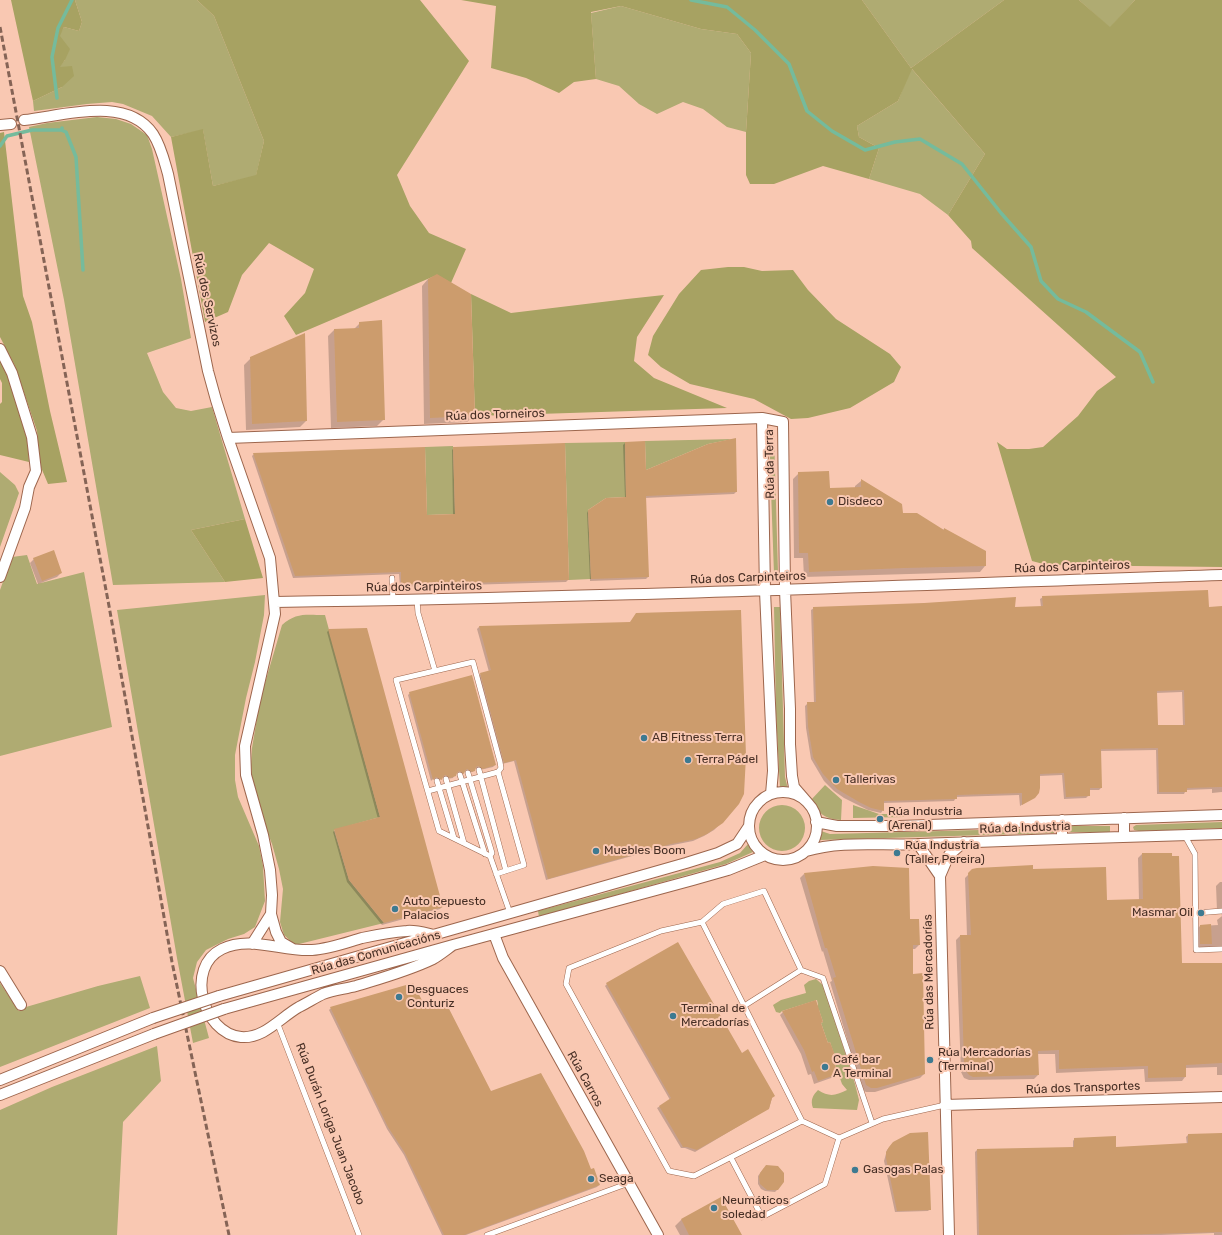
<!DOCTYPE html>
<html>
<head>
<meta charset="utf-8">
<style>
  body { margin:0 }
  canvas { display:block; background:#f9c8b2 }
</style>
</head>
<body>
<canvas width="1222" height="1235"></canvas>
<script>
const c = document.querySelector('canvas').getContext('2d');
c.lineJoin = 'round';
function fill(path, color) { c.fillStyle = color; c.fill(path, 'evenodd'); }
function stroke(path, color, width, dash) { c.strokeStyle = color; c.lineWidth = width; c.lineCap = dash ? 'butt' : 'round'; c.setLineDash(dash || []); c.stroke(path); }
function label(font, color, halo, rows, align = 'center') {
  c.font = font + ' Rubik,sans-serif'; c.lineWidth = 4; c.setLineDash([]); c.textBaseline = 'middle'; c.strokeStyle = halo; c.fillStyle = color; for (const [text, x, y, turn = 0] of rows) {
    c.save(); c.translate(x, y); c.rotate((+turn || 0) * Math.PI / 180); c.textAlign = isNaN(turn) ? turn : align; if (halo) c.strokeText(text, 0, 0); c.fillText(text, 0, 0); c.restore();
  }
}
fill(new Path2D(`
  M75 0H197L214 16 264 141 256 176 213 186 203 130 171 137 152 116 123 104 112 102 87 104 34 111 33 101 62 87 59 67 65 60 59 36 64 27 79 31 82 22Z
  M862 0H1004L911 68 985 154 948 215 920 194 869 179 879 148 859 137 857 126 898 101 911 68Z
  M1079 0H1135L1110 28Z
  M621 6 701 29 737 34 751 53 746 132 727 127 703 109 683 102 657 114 639 104 619 86 596 79 591 13Z
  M97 117 116 119 131 124 147 135 152 149 181 279 191 338 147 353 163 392 176 408 191 411 212 407 245 519 191 530 225 582 113 585 64 300 29 127 47 123Z
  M769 434 774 435 778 572 777 574H774Z
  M733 439 708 444 646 470 645 441Z
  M625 442 626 497 606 498 588 510 591 579 569 580 565 443Z
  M453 446 455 514 427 515 425 447Z
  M0 472 15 485 19 493 0 547Z
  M27 555 37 584 84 572 112 727 0 756V590L12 557Z
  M265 595 264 615 255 662 246 698 235 755V780L238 797 259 846 263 866 265 901 255 927 244 934 228 939 206 950 197 962 193 978 209 1038 193 1043 177 958 117 610Z
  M774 607H780L785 777 788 789 780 788 776 713Z
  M325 615 380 817 334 830 349 880 384 923 295 945 284 935 280 922 283 889 279 869 272 844 265 826 252 778 251 765 252 748 260 700 282 625C296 612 307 615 325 615Z
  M825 785 842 800 841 820C825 819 819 814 811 800Z
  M759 828a23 23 0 1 1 46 0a23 23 0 1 1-46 0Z
  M853 805 879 814H903L904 817 853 818Z
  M1222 822V828L1139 831 1134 830 1133 827 1136 825Z
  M1069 826H1110V832H1069Z
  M1054 828V833L819 840 821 831 830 834Z
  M748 844 753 852 726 864 539 917 538 911 720 862 740 853Z
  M140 976 150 1008 0 1067V983L19 1011 26 1007 98 986Z
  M816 979 824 986 855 1084 859 1100 857 1110 813 1108C810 1100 813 1095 818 1090 829 1097 835 1096 847 1090L842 1084 835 1064 837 1063 830 1042 828 1043 821 1023 823 1022 819 1010 816 1007 818 1005 817 1000 782 1011 780 1013 776 1012 773 1005 781 1000 806 993 804 985 809 981Z
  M157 1046 161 1081 123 1122 117 1235H0V1110L52 1087Z`), '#afab72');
fill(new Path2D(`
  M11 0H75L82 22 79 31 64 27 60 36 70 49 65 60 60 67 72 66 74 76 62 87 33 101Z
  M197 0H421H420L469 61 397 175 410 206 429 233 466 249 451 283 437 275 296 335 284 316 305 293 314 269 269 243 242 275 228 312 205 322 171 137 203 129 213 186 256 175 264 141 214 16Z
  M461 0H862L911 68 1004 0H1079L1110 27 1135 0H1222V567L1047 565 1032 561 997 442 1007 449H1029L1043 447 1078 416 1097 391 1116 377 972 248 971 241 948 215 985 154 912 69 898 101 857 126 859 137 879 148 869 179 823 166 774 184H750L746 175V132L751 53 737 34 701 29 621 6 591 12 596 79 574 82 559 93 526 78 491 68 496 6Z
  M4 132 23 296 32 322 50 411 67 482 48 484 40 465 37 431 15 366 0 337V133Z
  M728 267H744L762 271 793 270 808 290 836 319 890 354 901 367 894 382 850 408 808 418 791 419 754 399 690 384 661 367 648 355 653 336 679 294 701 270Z
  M471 294 511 313 627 299 664 295 637 337 634 361 654 378 727 408 475 416Z
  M0 355 9 373 27 433 29 462 0 455V404L2 402V383L0 379Z
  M245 519 263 578 225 582 191 530Z`), '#a7a262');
fill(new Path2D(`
  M428 279 474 415 467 422 424 424 422 286Z
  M360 323 384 419 377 426 331 428 328 336 334 330H353Z
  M251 358 306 421 300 427 246 430 244 365Z
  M625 443 645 471 736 492 734 494 645 498 648 577 646 579 590 581 587 513 588 511 625 498 623 445Z
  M454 448 568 580 566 582 400 587 399 574 293 578 252 456 254 454 426 517 453 515 452 450Z
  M799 473 829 489H855V486L861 481 901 504 902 514 943 530 944 529 985 566 980 572 804 577 803 558H794L793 479Z
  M34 559 61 573 57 577 38 584 30 563Z
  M1043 597 1208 608 1222 607V792L1212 793V789L1186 790 1184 794H1157L1156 750 1100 751 1101 788 1099 790H1089V795L1086 798 1064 799 1062 775 1039 776 1034 797 1020 806 1019 795 956 797 954 801 883 803V810L881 813 868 810 844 798 834 791 824 781 811 759 806 728 805 706 808 703H814L811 610 814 608 1041 607 1040 599ZM1182 692 1183 726H1157L1156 693Z
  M629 623 728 816 714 830 704 836 693 841 668 846 546 880 514 761 502 764 478 676 481 674 489 672 477 629 479 627Z
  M329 630 442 907 440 909 382 925 347 882 333 832 335 830 378 819 327 632Z
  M410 693 495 765 493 767 480 770 476 768 472 772 469 773 465 771 461 775 456 772 453 778 447 779 443 777 439 781 433 779 431 781 408 695Z
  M1142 854H1171L1181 964H1222V1075H1217V1067L1185 1068V1077L1182 1081 1145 1082 1144 1069 1056 1073 1055 1054H1037L1038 1075 1034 1079 969 1080 964 1078 961 1072 956 940 960 936H967L965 878 973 870H1032L1106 902 1139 901 1138 858Z
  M804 874 909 920 919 945 915 949H912V975L924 1074 920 1078 875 1092H866L862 1089 830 982 832 981 823 951 822 952 800 878Z
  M1220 882H1222V946L1196 948V930L1200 926 1218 925 1217 920 1222 916 1221 912 1217 911 1216 886Z
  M607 984 741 1055 772 1098 769 1108 695 1152 685 1148H681L657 1108 670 1100 605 986Z
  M331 1008 426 1010 491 1092 590 1170 599 1185 597 1187 466 1235H442L404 1155 387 1129 329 1010Z
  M783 1012 827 1044 836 1063 834 1065 837 1074 834 1077 814 1084 811 1074 808 1075 801 1054 780 1015Z
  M1222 1134V1235H1214V1233L1161 1235H977L975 1152 977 1150 1073 1148V1141L1075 1138 1115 1148 1187 1145 1186 1137 1188 1135Z
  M893 1143 930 1209 928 1211 895 1212 884 1161 887 1150Z
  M764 1168 777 1190 775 1192 765 1191 761 1189 758 1184V1176Z
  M721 1198 741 1235H680L675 1226 681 1220Z`), '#0003');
stroke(new Path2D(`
  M691 0 727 7 755 30 789 64 807 111 832 131 865 150 895 142 920 139 962 164 1001 213 1031 247 1041 281 1058 299 1086 312 1140 352 1153 382
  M57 98 52 57 58 28 72 0
  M61 130 66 132 76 157 83 270
  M0 146 7 136 32 130H61L62 128`), '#75bb9c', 3.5);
fill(new Path2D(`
  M437 274 471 294 475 416 430 418 428 279Z
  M382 320 385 420 337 422 334 329 359 328V322Z
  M305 333 307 421 252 424 250 357Z
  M736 438 737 492 646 496 649 577 591 579 588 510 606 498 626 497 625 442 645 441 646 470 708 444Z
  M565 443 569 580 401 585V572L295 576 253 453 425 447 427 515 455 514 453 447Z
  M829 471 830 488 861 487V479L902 504 903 513H917L944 530V528L986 551V566L905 568 809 572 808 553H799L798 472Z
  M54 550 62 573 42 581 33 558Z
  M1208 590 1209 607 1222 606V787L1187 788V792H1159L1158 748 1101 749 1102 788H1090V796L1066 797 1064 773 1040 774V788L1039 793 1035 798 1022 805V793L957 795V799L884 801V811L871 808 859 802 837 789 823 774 813 757 808 726 807 702H816L813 607 924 603 1016 597 1015 607 1043 606 1042 596ZM1184 690 1185 725H1158L1157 691Z
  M741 610 746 756 744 794 739 804 723 823 707 834 696 839 671 844 548 879 516 760 504 763 480 673 491 670 479 626 630 622 636 613Z
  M367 628 443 907 384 923 349 880 334 829 380 817 328 629Z
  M472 675 496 765 483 769 478 766 476 767 475 771 472 772 467 769 465 771 464 774 459 771 457 773 456 776 450 778 445 775 443 777 442 780 436 777 433 780 409 692Z
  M1142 853H1172V856H1179L1182 963H1222V1063L1186 1065V1077L1148 1078V1066L1059 1069V1050L1038 1051 1039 1075 973 1077 969 1075 966 1071 964 1063 960 935H971L968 873 972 869 977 868 1033 865V869L1106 867 1107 900 1143 899Z
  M873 866 909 868 910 919H919L920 945H913V974L923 973 925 1074 877 1088H871L866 1085 833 978 836 977 827 948H825L804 873Z
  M1211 924 1212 944H1200V925Z
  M678 942 742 1053 748 1049 775 1096 772 1098 769 1109 697 1150 687 1147H683L659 1106 671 1098 606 983Z
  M413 983 426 1008 444 999 491 1091 541 1073 584 1151 591 1169 594 1168 600 1185 464 1235H444L405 1153 388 1127 330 1007Z
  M816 1000 823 1022 821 1023 828 1043 830 1042 838 1063 835 1064 838 1074 818 1081 814 1071 812 1072 804 1050 782 1011Z
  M928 1132 931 1210 897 1211 886 1158V1152L889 1147 893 1142 910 1133Z
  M1222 1133V1232L1114 1235H979L977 1149 1074 1147V1138L1094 1137 1116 1136V1147L1188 1143V1134Z
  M766 1165 778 1166 784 1173V1182L778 1190H767L760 1184 759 1177 760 1173Z
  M721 1197 742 1235H689L681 1219Z`), '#cc9c6d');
const lane = new Path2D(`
  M392 578 393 601
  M417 600 418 613 435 671
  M479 770 506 871
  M468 773 492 853 490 856
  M460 775 485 854
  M446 779 464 843
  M437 781 454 838
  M428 791 498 772
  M1185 836 1195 854 1196 950 1222 949
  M496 874 524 865 498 772 501 768 500 762 473 662 396 680 439 831 490 856 510 913
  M1196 913 1222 911
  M702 922 723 904 764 891 801 970 823 978 872 1123
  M744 1006 801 970
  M277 1022 359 1235
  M802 1121 694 1176 669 1171 566 984 569 968 661 931 702 922 802 1121 839 1138 883 1119 945 1105
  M731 1158 762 1217 825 1184 839 1138
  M487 1235 629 1183`);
const street = new Path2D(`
  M24 120C63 116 126 95 153 134 161 146 164 160 168 174L208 371 216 400 228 438 270 558 275 614 245 746 246 775 263 835 270 870 272 895 271 914 276 932 281 942 293 949
  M0 125 11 124
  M0 349 12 373 32 437 36 471 29 487 25 508 0 577
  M762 418 765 591 773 771 771 794
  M228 438 762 418 783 422 785 590 790 709V744L792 776 794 787 807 802
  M275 602C591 598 906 585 1222 575
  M749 826a34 34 0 1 1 68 0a34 34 0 1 1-68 0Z
  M1062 820V839
  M816 822 837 826H899L1222 815
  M1124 837V818
  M918 844 940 876
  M806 851C842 840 882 846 920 844 1021 840 1121 837 1222 834
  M494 934 503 958 658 1235
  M434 935C425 933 415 930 407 931 392 932 376 935 362 938 345 943 329 949 312 950 283 952 250 935 222 949 185 967 202 1033 241 1037 264 1039 281 1017 299 1007 307 1003 315 998 323 994 333 990 345 989 356 986 382 978 408 971 433 959 440 955 446 950 453 945
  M252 944 271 914
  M0 971 21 1005
  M219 996 686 863 718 853 737 844 749 826
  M224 1009 453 945 693 880 728 870 765 855
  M0 1080 153 1018
  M0 1095 154 1034
  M945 1105 1222 1097
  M949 1235 940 876 949 855 964 842`);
stroke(lane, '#9d664d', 6);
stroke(street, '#9d664d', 12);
stroke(lane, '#fff', 5);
stroke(street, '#fff', 10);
stroke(new Path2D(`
  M0 27 109 606 172 962 229 1235`), '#856456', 3, [6, 3]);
const streetBridge = new Path2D(`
  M153 1018 219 996
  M154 1034 224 1009`);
stroke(streetBridge, '#9d664d', 12, []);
stroke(streetBridge, '#fff', 10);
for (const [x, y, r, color] of [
  [830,502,4,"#3d7a91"],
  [644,738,4,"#3d7a91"],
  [688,760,4,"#3d7a91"],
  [836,780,4,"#3d7a91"],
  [880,819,4,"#3d7a91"],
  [596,851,4,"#3d7a91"],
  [897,853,4,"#3d7a91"],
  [395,909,4,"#3d7a91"],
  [1201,913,4,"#3d7a91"],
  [399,997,4,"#3d7a91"],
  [673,1016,4,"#3d7a91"],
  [930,1060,4,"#3d7a91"],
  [825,1067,4,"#3d7a91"],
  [855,1170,4,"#3d7a91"],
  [591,1179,4,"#3d7a91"],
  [714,1208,4,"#3d7a91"]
]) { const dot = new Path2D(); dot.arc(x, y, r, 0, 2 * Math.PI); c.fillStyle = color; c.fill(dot); stroke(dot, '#f9c8b2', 1.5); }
label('12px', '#462e24', '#f9c8b2', [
  ["Rúa dos Servizos",207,300,78],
  ["Rúa dos Torneiros",495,415,-2],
  ["Rúa da Terra",770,464,-91],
  ["Rúa dos Carpinteiros",1072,567,-2],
  ["Rúa dos Carpinteiros",748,578,-2],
  ["Rúa dos Carpinteiros",424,587,-1],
  ["Rúa da Industria",1025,828,-2],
  ["Rúa das Comunicacións",376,953,-16],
  ["Rúa das Mercadorías",929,972,-91],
  ["Rúa Carros",585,1079,61],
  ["Rúa dos Transportes",1083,1088,-2],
  ["Rúa Durán Loriga Juan Jacobo",330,1124,69]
]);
label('12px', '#462e24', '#f9c8b2', [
  ["Disdeco",838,502],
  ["AB Fitness Terra",652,738],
  ["Terra Pádel",696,760],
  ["Tallerivas",844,780],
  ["Rúa Industria",888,812],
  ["(Arenal)",888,826],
  ["Rúa Industria",905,846],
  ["(Taller Pereira)",905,860],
  ["Muebles Boom",604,851],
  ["Auto Repuesto",403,902],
  ["Palacios",403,916],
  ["Masmar Oil",1193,913,"right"],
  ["Desguaces",407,990],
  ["Conturiz",407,1004],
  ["Terminal de",681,1009],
  ["Mercadorías",681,1023],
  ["Rúa Mercadorías",938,1053],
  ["(Terminal)",938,1067],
  ["Café bar",833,1060],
  ["A Terminal",833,1074],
  ["Gasogas Palas",863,1170],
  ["Seaga",599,1179],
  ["Neumáticos",722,1201],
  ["soledad",722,1215]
], 'left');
</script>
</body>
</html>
